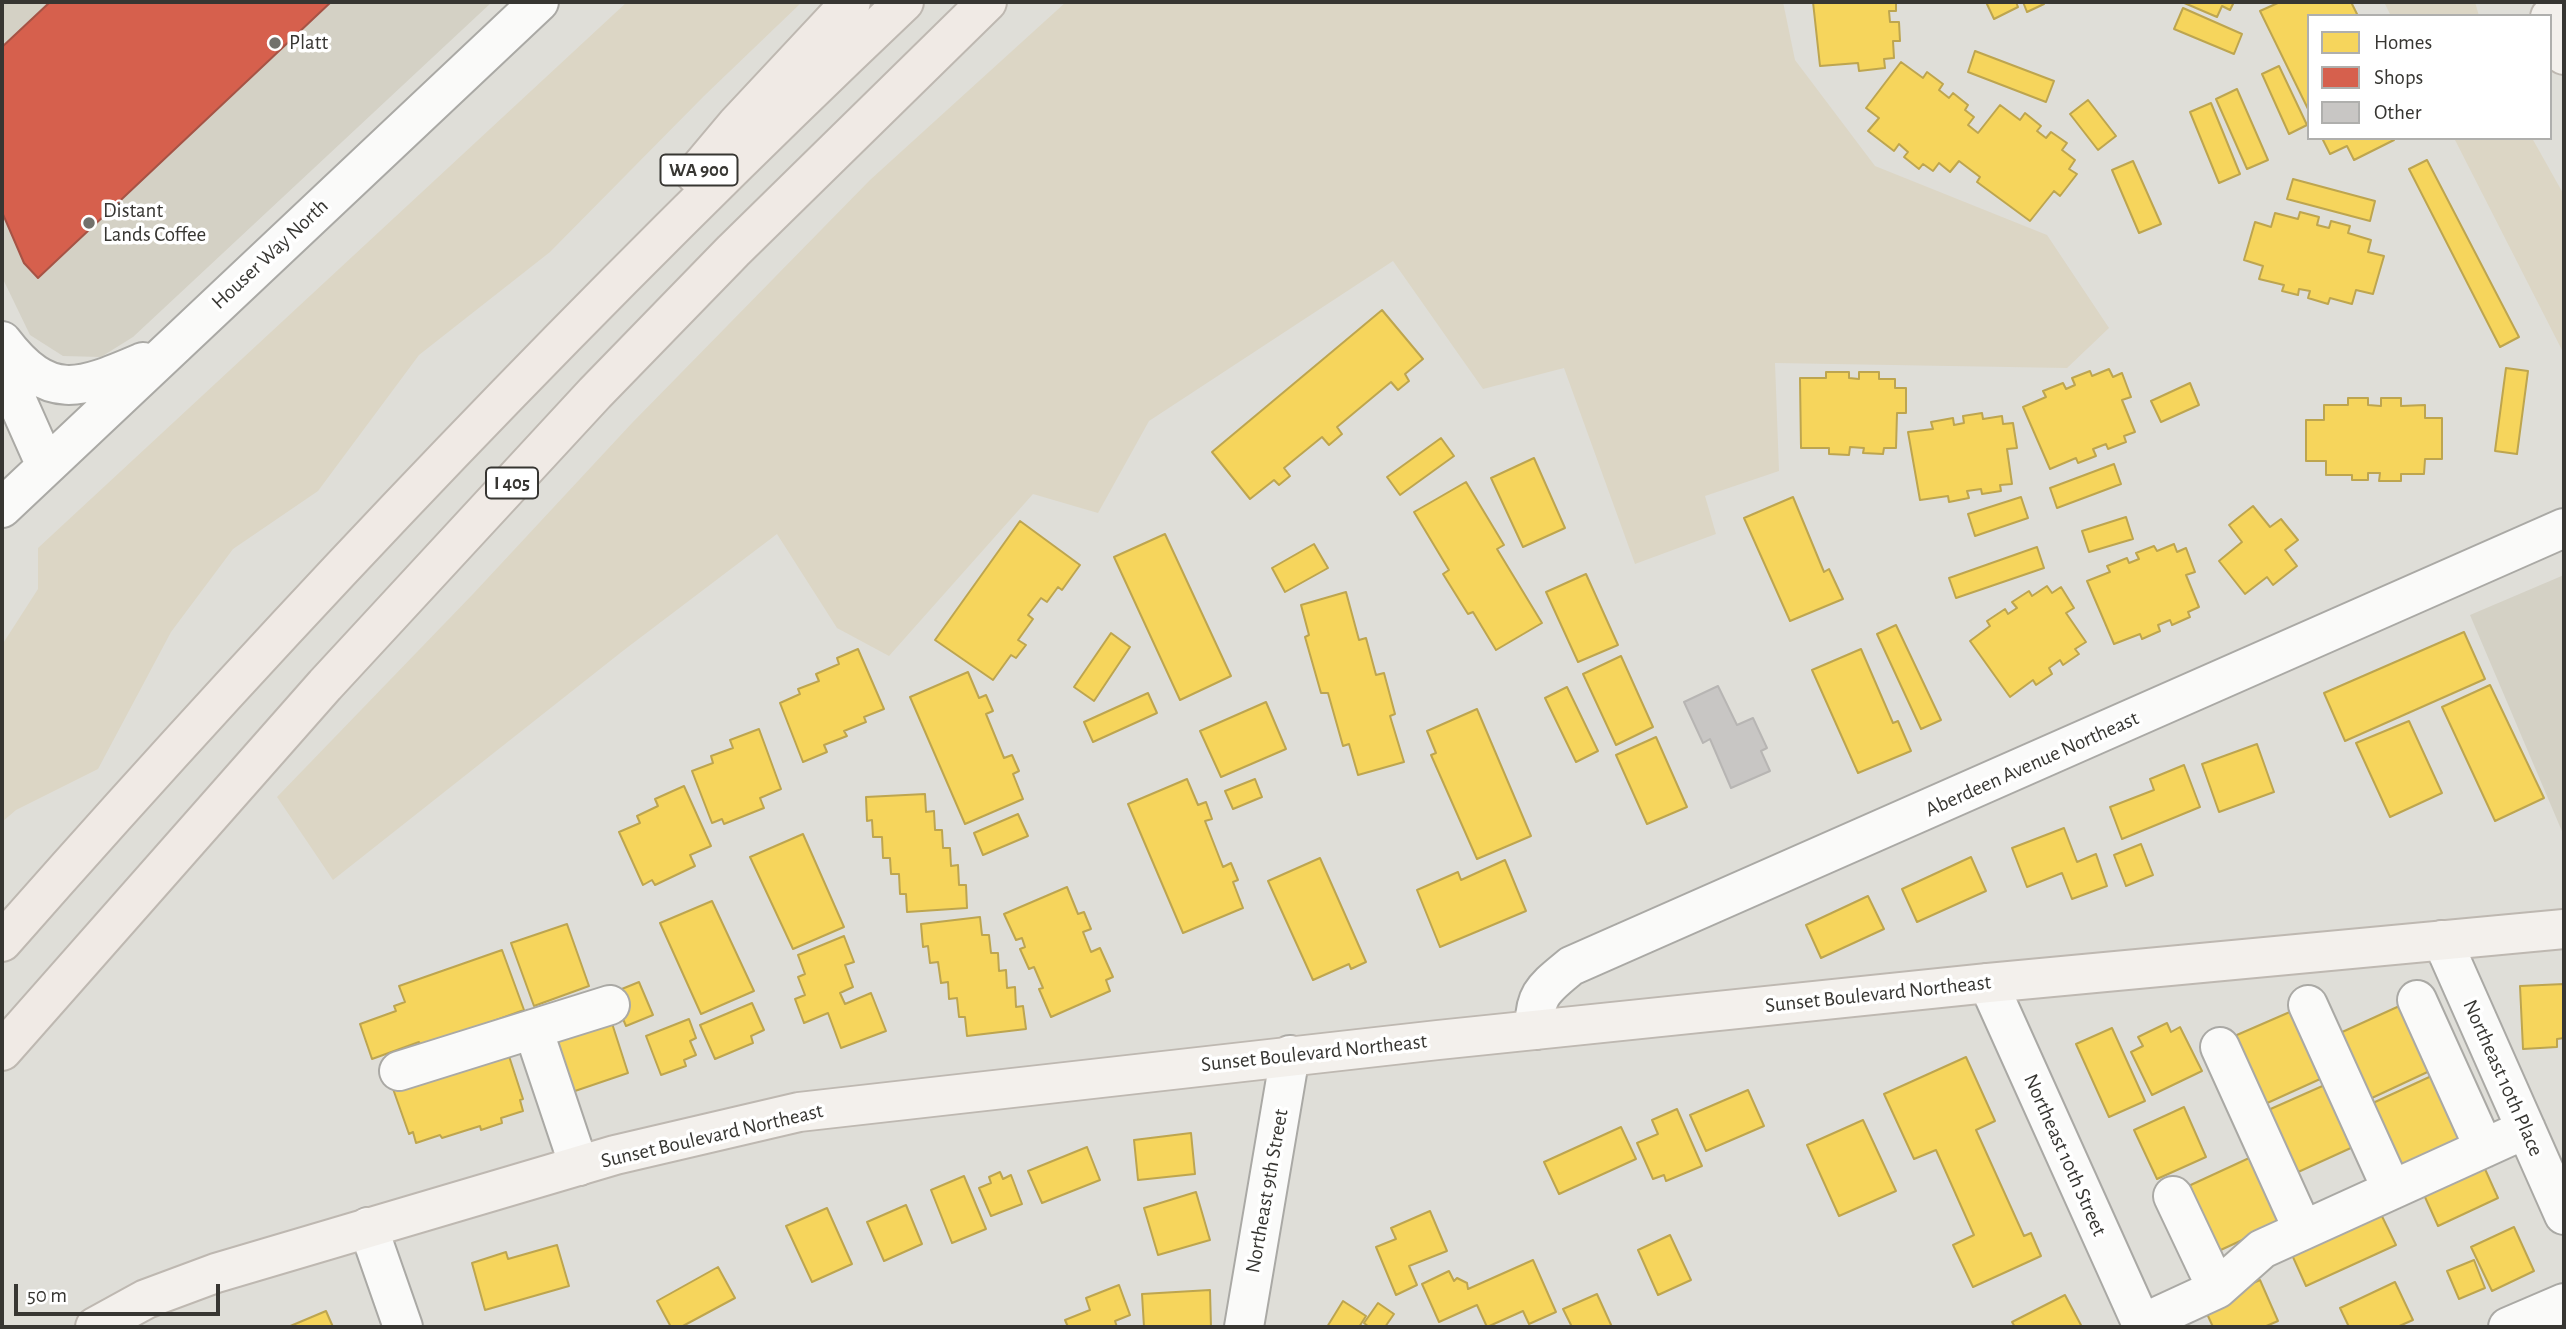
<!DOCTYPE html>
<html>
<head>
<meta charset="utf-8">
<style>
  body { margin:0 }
  #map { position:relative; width:2566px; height:1329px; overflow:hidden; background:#dfded8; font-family:"Alegreya Sans",sans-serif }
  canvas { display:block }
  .frame { position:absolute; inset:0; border:4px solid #373632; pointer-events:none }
  .legend { position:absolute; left:2307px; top:14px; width:245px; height:126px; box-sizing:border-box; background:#fff; border:2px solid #afafad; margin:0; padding:9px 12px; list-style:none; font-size:21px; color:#373632 }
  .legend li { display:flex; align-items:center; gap:14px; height:35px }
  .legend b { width:35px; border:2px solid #afafad }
  .scale { position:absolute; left:14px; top:1284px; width:206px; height:32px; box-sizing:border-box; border:4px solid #373632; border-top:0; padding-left:9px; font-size:21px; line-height:24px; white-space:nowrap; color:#373632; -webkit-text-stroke:5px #fff; paint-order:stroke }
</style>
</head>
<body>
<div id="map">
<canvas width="2566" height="1329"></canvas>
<div class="frame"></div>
<ul class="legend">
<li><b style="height:19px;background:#f6d55c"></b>Homes</li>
<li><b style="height:19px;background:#d6604d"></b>Shops</li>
<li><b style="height:19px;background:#c8c6c4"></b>Other</li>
</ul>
<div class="scale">50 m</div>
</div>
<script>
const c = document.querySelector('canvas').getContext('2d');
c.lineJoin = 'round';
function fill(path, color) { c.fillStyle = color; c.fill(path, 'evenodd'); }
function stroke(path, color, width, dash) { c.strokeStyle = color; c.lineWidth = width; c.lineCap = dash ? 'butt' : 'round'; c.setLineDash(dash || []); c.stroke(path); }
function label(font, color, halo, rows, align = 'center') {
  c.font = font + ' "Alegreya Sans",sans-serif'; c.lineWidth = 7; c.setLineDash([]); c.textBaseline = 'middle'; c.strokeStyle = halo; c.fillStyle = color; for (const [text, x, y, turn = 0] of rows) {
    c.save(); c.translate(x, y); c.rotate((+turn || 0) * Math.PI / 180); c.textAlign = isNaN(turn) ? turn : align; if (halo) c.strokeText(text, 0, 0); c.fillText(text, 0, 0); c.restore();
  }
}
fill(new Path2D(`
  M2 2H492L133 337 101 357 63 356 30 335 2 277Z
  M2564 575V836L2470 615Z`), '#d4d1c5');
fill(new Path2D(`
  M627 2H802L704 96 550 252 419 355 318 491 233 549 171 632 98 769 16 810 2 822V645L38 589V548Z
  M1066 2H1783L1795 60 1875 166 2047 235 2109 328 2067 368 1775 363 1779 471 1705 496 1716 534 1635 564 1564 368 1483 389 1393 261 1149 421 1098 513 1033 494 889 656 837 628 777 534 624 650 333 880 277 797 473 594 632 423 870 180Z
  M2384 2H2475L2479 16H2391Z
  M2454 138H2532L2564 195V354Z`), '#dcd6c5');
const homes = new Path2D(`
  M1813 2H1896V11H1889L1890 22H1899L1900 41H1893L1894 58 1884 59 1885 68 1859 71 1858 63 1820 66Z
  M1986 2H2016L2018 7 1994 19Z
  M2023 2H2043L2044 4 2027 12Z
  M2182 2H2234L2230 10 2222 6 2217 17Z
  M2280 2H2351L2358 16H2309V111L2260 11Z
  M2183 8 2242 34 2234 54 2174 29Z
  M1975 51 2054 81 2046 102 1968 72Z
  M1901 62 1923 78 1927 72 1943 84 1939 90 1949 98 1953 93 1968 105 1965 110 1974 117 1968 125 1978 133 2000 105 2020 120 2025 113 2041 126 2037 131 2046 138 2051 132 2067 143 2062 150 2075 160 2069 169 2077 174 2060 196 2054 191 2030 221 1977 182 1980 177 1959 161 1950 172 1939 163 1933 171 1923 164 1919 169 1904 157 1908 152 1899 144 1894 151 1868 131 1879 118 1866 108Z
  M2279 66 2307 125 2289 134 2262 74Z
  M2237 89 2268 160 2247 169 2216 99Z
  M2088 100 2116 136 2098 150 2070 114Z
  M2211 103 2240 174 2219 183 2190 112Z
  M2322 138H2393L2394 140 2354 160 2347 146 2330 154Z
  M2427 160 2519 337 2500 347 2409 169Z
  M2133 161 2161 224 2139 233 2112 170Z
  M2293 179 2375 201 2370 221 2287 199Z
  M2300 212 2319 217 2317 225 2329 228 2331 221 2350 226 2348 233 2371 240 2368 252 2384 256 2373 294 2356 290 2352 304 2330 298 2328 304 2308 298 2310 291 2299 289 2298 295 2282 291 2284 285 2259 279 2263 266 2244 260 2255 222 2271 227 2275 213 2298 219Z
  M1382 310 1423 359 1405 374 1409 381 1398 390 1391 382 1337 427 1342 434 1329 445 1322 437 1284 468 1290 476 1279 485 1274 480 1250 499 1212 452Z
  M2506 368 2528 371 2517 454 2495 451Z
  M2109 369 2113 377 2122 373 2131 397 2122 400 2135 432 2124 436 2126 442 2108 449 2106 444 2093 449 2096 456 2078 463 2076 458 2050 469 2023 407 2046 397 2043 391 2063 383 2066 389 2075 385 2072 378 2090 371 2092 376Z
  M1826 372H1849V378L1859 379V372H1879V379H1895V388H1906V413H1897L1896 448H1884L1883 454 1863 453 1864 448 1850 447 1849 455 1829 454V448H1801L1800 378H1826Z
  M2190 383 2199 405 2161 422 2151 401Z
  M2348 398H2368V405L2381 406V398H2401V406L2425 405V418H2442V459H2425L2424 474H2401V481H2379L2380 473H2368V480H2352V475H2326V461H2306V420H2324V405H2348Z
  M1982 413 1983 419 2002 416 2003 424 2013 423 2017 448 2007 449 2012 484 2000 485 2001 491 1982 494 1981 489 1967 491 1969 498 1949 502 1948 496 1920 500 1908 432 1933 429 1931 422 1953 418 1954 425 1964 423 1963 416Z
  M1441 438 1454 456 1400 495 1387 477Z
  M1534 458 1565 528 1523 547 1491 478Z
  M2114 464 2121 484 2057 508 2050 488Z
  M1466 482 1504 545 1497 549 1542 623 1496 650 1473 612 1468 614 1443 574 1449 570 1414 512Z
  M1793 497 1824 572 1829 569 1843 599 1790 621 1744 518Z
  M2021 497 2028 518 1975 536 1968 514Z
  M2253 506 2270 527 2281 519 2298 540 2285 550 2297 566 2273 585 2267 577 2245 594 2219 561 2242 542 2229 525Z
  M2126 517 2133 539 2089 552 2082 531Z
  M1020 521 1080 565 1062 590 1058 587 1047 602 1041 598 1028 615 1033 619 1018 640 1026 645 1016 658 1011 655 993 680 935 640Z
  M1165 534 1231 676 1180 700 1114 557Z
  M1314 544 1328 568 1285 592 1272 568Z
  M2174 544 2177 552 2186 548 2195 572 2186 575 2199 607 2188 612 2190 617 2172 625 2170 620 2158 625 2160 631 2142 639 2140 634 2114 644 2087 581 2110 572 2107 566 2127 558 2129 563 2139 559 2136 553 2154 546 2157 551Z
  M2037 547 2044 568 1956 598 1949 578Z
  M1586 574 1618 645 1578 662 1546 592Z
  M2047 586 2052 593 2061 587 2074 608 2066 613 2086 642 2075 649 2079 654 2063 665 2060 660 2049 668 2052 674 2036 685 2033 680 2010 697 1970 641 1990 626 1987 621 2005 609 2008 614 2017 608 2012 602 2029 591 2032 596Z
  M1346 592 1359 640 1366 638 1376 675 1384 673 1395 714 1390 716 1404 762 1358 775 1349 744 1343 746 1328 693H1321L1305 637 1309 635 1301 605Z
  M1896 625 1941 720 1921 729 1877 634Z
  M2464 632 2485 679 2345 741 2324 693Z
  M1111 633 1130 647 1094 701 1074 687Z
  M858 649 884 709 864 717 866 722 844 731 847 736 824 745 827 752 803 762 780 703 800 694 798 689 819 681 816 674 839 664 837 658Z
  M1861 649 1893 723 1898 721 1911 751 1858 773 1812 670Z
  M1621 656 1653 727 1616 745 1583 674Z
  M968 672 979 698 986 695 993 711 986 714 1004 758 1012 755 1019 771 1013 774 1023 799 965 824 910 697Z
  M2490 685 2544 798 2495 821 2442 707Z
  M1567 687 1598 751 1576 762 1545 698Z
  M1148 693 1157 713 1093 742 1084 722Z
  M1266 702 1286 749 1221 777 1200 731Z
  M1477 709 1531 836 1477 859 1431 755 1436 753 1427 731Z
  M2409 721 2442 793 2390 817 2356 743Z
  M759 729 781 789 760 798 764 808 724 824 722 819 712 823 692 771 713 763 711 756 733 748 730 740Z
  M1656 737 1687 807 1647 824 1616 755Z
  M2257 744 2274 792 2219 812 2202 764Z
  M2184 765 2200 807 2122 839 2110 807 2154 790 2150 779Z
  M1187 779 1198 805 1206 802 1212 819 1205 821 1223 867 1231 863 1238 880 1233 882 1243 908 1183 933 1128 804Z
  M1255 779 1262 797 1233 809 1225 791Z
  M684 786 711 846 690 855 695 866 655 885 652 880 643 885 619 832 640 823 637 816 658 806 655 799Z
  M925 794 926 812 934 811 935 830H942L943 848H950L951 866 958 865 959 885H966L967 908 907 912 906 894H900L899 874H891L890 858H883L882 837H873L872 820 867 821 866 797Z
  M1018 814 1028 836 983 855 974 833Z
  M2064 828 2077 862 2096 854 2107 886 2072 899 2062 873 2027 887 2012 848Z
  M803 834 844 927 793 949 750 857Z
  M2141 844 2153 875 2126 886 2114 855Z
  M1971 857 1986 891 1917 922 1902 889Z
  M1320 858 1366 962 1351 969 1349 964 1313 980 1268 881Z
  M1505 860 1526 911 1440 947 1417 890 1458 872 1461 880Z
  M1067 887 1078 914 1084 912 1091 929 1083 932 1091 952 1100 948 1113 977 1106 980 1110 991 1051 1017 1039 989 1043 988 1034 967 1029 969 1020 949 1025 947 1022 938 1016 940 1004 914Z
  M1868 896 1884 929 1821 958 1806 925Z
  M712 901 754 991 701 1014 660 923Z
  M980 917 982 935H989L991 953H998L999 971 1006 970 1007 988 1015 987 1016 1007 1023 1006 1026 1029 967 1036 965 1017H959L957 998 949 999 948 982 941 983 938 962 930 963 928 946 923 947 921 924Z
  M567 924 589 986 534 1006 511 943Z
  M844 936 854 962 845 965 853 987 840 993 845 1004 871 993 886 1031 841 1048 828 1013 804 1023 795 999 805 995 798 977 805 974 798 955Z
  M502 950 524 1010 421 1047 419 1042 372 1059 360 1024 396 1011 394 1006 405 1002 399 986Z
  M639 982 653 1015 626 1026 612 993Z
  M2564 984V1038L2557 1039V1047L2523 1049 2520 986Z
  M752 1003 764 1030 751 1036 753 1043 715 1059 700 1025Z
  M2406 1003 2436 1068 2359 1104 2329 1038Z
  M2299 1008 2329 1075 2254 1109 2223 1041Z
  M609 1014 628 1073 572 1092 542 1036Z
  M689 1019 696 1038 690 1041 696 1055 684 1060 686 1066 661 1075 646 1036Z
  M2167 1023 2171 1032 2180 1027 2202 1071 2152 1095 2131 1052 2143 1046 2138 1037Z
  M2112 1028 2145 1101 2109 1117 2076 1044Z
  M508 1053 523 1099 520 1100 523 1111 501 1118 502 1123 481 1130 480 1126 442 1138 440 1135 416 1143 413 1132 409 1134 392 1086Z
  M1966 1057 1995 1121 1976 1130 2024 1236 2031 1233 2041 1256 1973 1287 1953 1245 1974 1235 1936 1150 1914 1159 1884 1094Z
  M2438 1073 2468 1138 2392 1173 2362 1108Z
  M2336 1080 2364 1142 2285 1178 2257 1115Z
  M1748 1090 1764 1126 1706 1151 1690 1115Z
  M2184 1107 2206 1157 2157 1179 2134 1130Z
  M1677 1109 1702 1166 1666 1181 1664 1175 1653 1179 1637 1143 1658 1134 1652 1120Z
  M1863 1120 1896 1191 1839 1216 1807 1145Z
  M1621 1127 1636 1159 1559 1194 1544 1162Z
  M1191 1133 1195 1174 1138 1180 1134 1140Z
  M1087 1147 1100 1180 1042 1203 1028 1171Z
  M2260 1153 2290 1218 2212 1254 2182 1189Z
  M2480 1158 2498 1198 2438 1226 2420 1186Z
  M1000 1172 1003 1179 1011 1175 1022 1204 991 1216 979 1188 991 1183 989 1177Z
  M964 1176 986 1229 952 1243 931 1190Z
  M1196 1192 1210 1240 1158 1255 1144 1208Z
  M906 1205 922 1244 884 1261 867 1222Z
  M2377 1206 2396 1245 2306 1286 2288 1246Z
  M827 1208 852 1264 812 1282 786 1226Z
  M1430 1211 1447 1251 1409 1266 1417 1285 1396 1295 1376 1247 1396 1239 1391 1228Z
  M2514 1227 2534 1271 2492 1291 2471 1247Z
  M1670 1235 1691 1280 1658 1295 1638 1250Z
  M557 1245 569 1286 485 1310 472 1263 506 1252 508 1259Z
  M1533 1260 1556 1312 1529 1324 1523 1311 1487 1327 1477 1305 1439 1322 1422 1284 1449 1271 1454 1281 1457 1278 1467 1283 1468 1289Z
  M2474 1260 2485 1288 2459 1299 2447 1271Z
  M718 1267 735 1298 681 1327H671L657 1301Z
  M2260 1280 2278 1321 2264 1327H2213L2203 1305Z
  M2395 1282 2413 1320 2397 1327H2349L2340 1308Z
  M1119 1285 1130 1315 1115 1321 1117 1327H1068L1065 1320 1090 1310 1086 1298Z
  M1210 1290 1211 1327H1144L1142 1294Z
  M1597 1294 1612 1327H1572L1563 1309Z
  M2065 1295 2082 1327H2015L2012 1322Z
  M1343 1301 1366 1316 1359 1327H1327Z
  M1378 1303 1394 1314 1385 1327H1369L1364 1323Z
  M326 1311 333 1327H288Z`);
fill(homes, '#f6d55c');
stroke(homes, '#bda54f', 2);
const shops = new Path2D(`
  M50 2H331L38 278 24 263 2 212V47Z`);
fill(shops, '#d6604d');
stroke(shops, '#a65345', 2);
const building = new Path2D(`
  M1718 686 1737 725 1753 718 1767 748 1761 751 1770 771 1731 788 1710 739 1703 743 1684 702Z`);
fill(building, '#c8c6c4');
stroke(building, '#b7b5b3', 2);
const minor = new Path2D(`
  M2 341C49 403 80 389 143 362
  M2 367 46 466
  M2 508 539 2
  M2442 940 2564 1215
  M1988 983 2143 1327
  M2417 1000 2484 1148
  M2308 1005 2392 1190
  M533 1029 579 1166
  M1535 1030C1533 994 1546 987 1571 966L2564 528
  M2220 1047 2303 1230
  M399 1071 610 1005
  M368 1227 403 1327
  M2217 1289 2262 1249 2526 1129
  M2141 1324 2217 1289 2173 1196
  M1244 1327 1290 1055
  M2508 1327 2564 1303`);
const major = new Path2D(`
  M2550 17 2564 55
  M95 1327 146 1299 216 1273 615 1155 799 1112 1438 1040 1988 983 2564 929`);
const highway = new Path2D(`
  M695 174 737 124 851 2
  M2 942C289 616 589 301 904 2
  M2 1051 325 685 595 393 733 251 987 2`);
stroke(minor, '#aaa9a5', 42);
stroke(major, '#beb8b1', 42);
stroke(highway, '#beb8b1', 42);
stroke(minor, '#fafaf9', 38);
stroke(major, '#f3f0ec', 38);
stroke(highway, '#f0eae5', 38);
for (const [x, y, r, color] of [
  [275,43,7,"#72716c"],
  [89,223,7,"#72716c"]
]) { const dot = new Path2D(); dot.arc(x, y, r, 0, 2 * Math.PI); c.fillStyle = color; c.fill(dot); stroke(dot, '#fff', 2.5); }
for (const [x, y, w] of [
  [699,170,77],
  [512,483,52]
]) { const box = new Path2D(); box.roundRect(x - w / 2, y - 15.5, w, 31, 5); c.fillStyle = '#fff'; c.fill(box); stroke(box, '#373632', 2); }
label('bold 19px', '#373632', null, [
  ["WA 900",699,170],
  ["I 405",512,483]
]);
label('21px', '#373632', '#fff', [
  ["Platt",289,43],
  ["Distant",103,211],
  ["Lands Coffee",103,235]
], 'left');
label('21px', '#373632', '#fff', [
  ["Houser Way North",270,254,-43],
  ["Aberdeen Avenue Northeast",2032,764,-24],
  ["Sunset Boulevard Northeast",1878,994,-6],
  ["Sunset Boulevard Northeast",1314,1053,-6],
  ["Northeast 10th Place",2503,1078,66],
  ["Sunset Boulevard Northeast",712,1136,-13],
  ["Northeast 10th Street",2065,1155,66],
  ["Northeast 9th Street",1267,1191,-80]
]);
</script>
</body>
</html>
